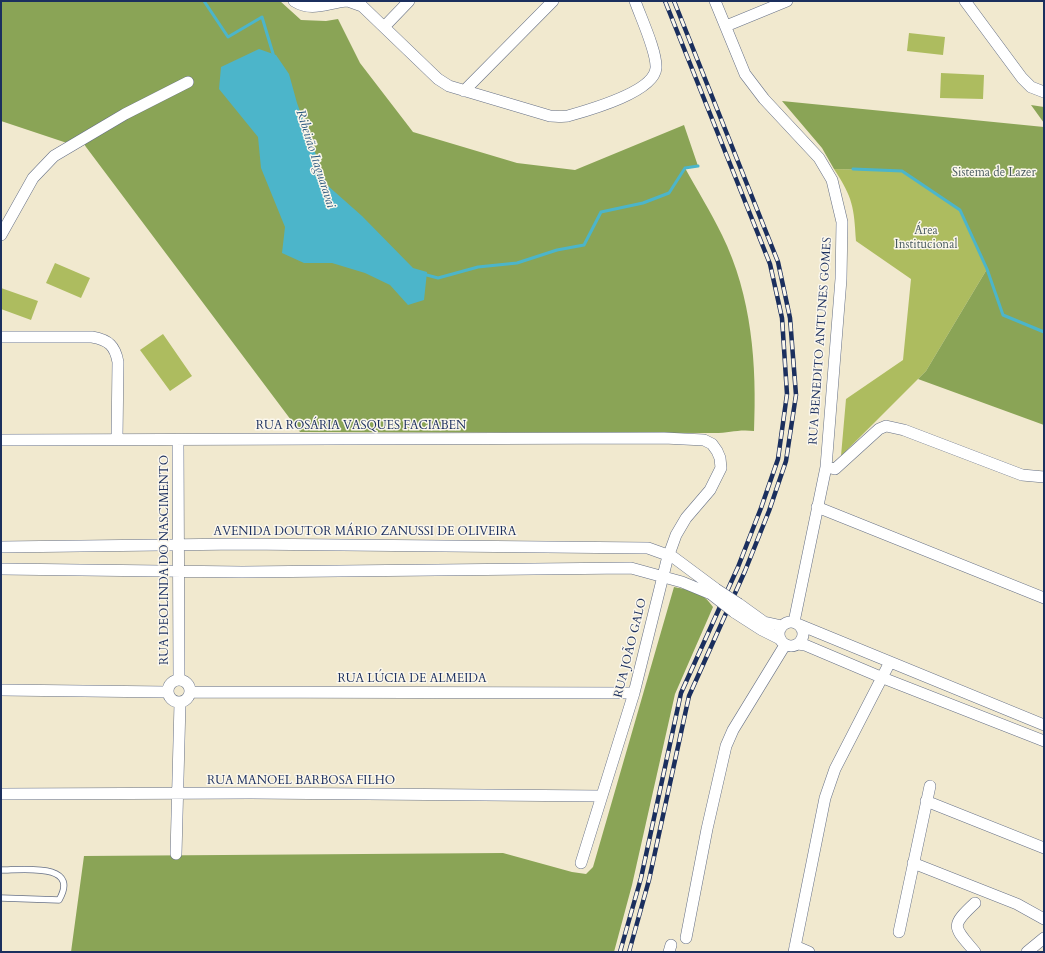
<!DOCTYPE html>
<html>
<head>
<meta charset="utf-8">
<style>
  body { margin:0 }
  #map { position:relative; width:1045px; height:953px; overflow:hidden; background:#f1e9cf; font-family:Cardo,serif }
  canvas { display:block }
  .frame { position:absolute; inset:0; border:2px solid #1b2f5e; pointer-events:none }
</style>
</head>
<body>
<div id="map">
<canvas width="1045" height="953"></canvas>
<div class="frame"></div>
</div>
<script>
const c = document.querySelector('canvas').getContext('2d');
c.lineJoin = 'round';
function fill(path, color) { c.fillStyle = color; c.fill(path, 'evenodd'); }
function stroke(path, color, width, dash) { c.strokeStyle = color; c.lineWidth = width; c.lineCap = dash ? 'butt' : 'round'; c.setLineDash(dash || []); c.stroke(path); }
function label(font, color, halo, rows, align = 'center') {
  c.font = font + ' Cardo,serif'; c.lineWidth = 3; c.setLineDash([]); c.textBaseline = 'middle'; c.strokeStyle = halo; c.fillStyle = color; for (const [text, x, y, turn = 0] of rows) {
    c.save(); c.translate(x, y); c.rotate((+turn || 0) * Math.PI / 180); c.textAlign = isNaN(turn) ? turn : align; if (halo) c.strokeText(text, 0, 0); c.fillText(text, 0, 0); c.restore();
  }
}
fill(new Path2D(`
  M909 33 945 37 943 55 907 51Z
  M941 73 984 75 983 99 940 98Z
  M834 169 902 171 960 210 987 269 926 371 841 456 846 399 903 360 911 279 856 241C854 207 853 198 834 169Z
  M55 263 90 278 81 298 46 283Z
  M1 288 38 301 31 320 1 309Z
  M163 334 192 376 170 391 140 350Z`), '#adbc5f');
fill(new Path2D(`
  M1 1H280L301 20 326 21 338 19 360 63 413 132 517 163 575 170 684 125 698 166 685 168C697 190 711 212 722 235 752 296 757 365 754 431 738 429 730 433 714 433L300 432 86 147 79 136 67 143 1 121Z
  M782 101 1044 127V425L918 379 926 371 987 269 960 210 902 171 834 169 822 148Z
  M1031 105 1044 107V123Z
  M674 587C693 591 702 591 713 607L675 694 632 885 614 952H71L84 856 503 853 572 872 586 874 593 867Z`), '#8aa456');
fill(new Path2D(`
  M259 49 276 55 289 74 297 103 327 185 362 216 413 268 427 272 424 300 408 305 390 285 365 273 332 263H304L282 253 285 227 261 168 258 137 219 89 221 67Z`), '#4cb5ca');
stroke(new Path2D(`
  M204 1 228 37 262 17 274 57
  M853 169 902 171 960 210 987 269 1003 315 1044 332
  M423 274 438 278 478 267 517 263 557 250 584 245 601 212 643 203 669 193 685 168 698 166`), '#4cb5ca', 3);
const lane = new Path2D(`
  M1 870C22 870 81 862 59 900L1 898`);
const street = new Path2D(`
  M294 1C313 13 328 2 348 1
  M348 1 362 6 438 79 449 86 550 116C555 116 562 117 568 116 589 110 654 92 656 68 657 52 641 18 635 1
  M715 1 745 74 764 99 819 158 832 180 842 222 841 279 826 467 794 622
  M965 1 1022 78 1031 87 1044 92
  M726 26 787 1
  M384 27 409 1
  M464 91 553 1
  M1 235 33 178 54 156 125 114 188 82
  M1 337H92C109 340 115 346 118 362L117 439
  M1 440 664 438 704 440 712 444 717 451 720 458 721 468 710 490 686 518 676 535 667 560 634 693 581 863
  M178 440 179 680
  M826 467 835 469 879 429 886 426 904 430 1022 475 1044 477
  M817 507 1044 598
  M1 547 241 544 648 548 673 557 716 589
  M1 569 242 572 631 568 682 582 711 594
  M739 604 764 622 782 626
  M734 612 762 630 780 639
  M779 634a12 12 0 1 1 24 0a12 12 0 1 1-24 0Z
  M800 625 1044 725
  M798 644 805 645 883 678 1044 741
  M168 691a11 11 0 1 1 22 0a11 11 0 1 1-22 0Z
  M1 690 167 692
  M190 692 634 693
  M1 794 251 793 601 796
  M926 801 1044 848
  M176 854 180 703
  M913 863 1017 904 1044 919
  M975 903C949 927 954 927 975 952
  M899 932 930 786
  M686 938 707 829 726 746 733 730 785 645
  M795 946 809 952
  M669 952 671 945
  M794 952 825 798 835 769 890 662
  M1027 952 1044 938`);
stroke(lane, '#667086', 7);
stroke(street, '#667086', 12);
stroke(lane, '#fff', 5.5);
stroke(street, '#fff', 11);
const rail = new Path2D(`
  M620 952 641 878 681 693 738 567 761 508 778 459 787 394 782 318 770 264 665 1
  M629 952 649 880 689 696 745 571 769 511 786 461 796 395 790 318 778 262 674 1`);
stroke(rail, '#1b2f5e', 4.5);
stroke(rail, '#fbf7ec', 3, [9]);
const streetBridge = new Path2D(`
  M716 589 739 604
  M711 594 734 612`);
stroke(streetBridge, '#667086', 12, []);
stroke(streetBridge, '#fff', 11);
label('12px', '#47595e', '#fbf7ec', [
  ["Sistema de Lazer",994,173],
  ["Área",926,231],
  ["Institucional",926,245]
]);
label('12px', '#1b2f5e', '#fbf7ec', [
  ["RUA BENEDITO ANTUNES GOMES",821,341,-86],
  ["RUA ROSÁRIA VASQUES FACIABEN",361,426],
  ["AVENIDA DOUTOR MÁRIO ZANUSSI DE OLIVEIRA",365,532],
  ["RUA DEOLINDA DO NASCIMENTO",165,560,-90],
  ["RUA JOÃO GALO",631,648,-76],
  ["RUA LÚCIA DE ALMEIDA",412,679],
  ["RUA MANOEL BARBOSA FILHO",301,781]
]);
label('italic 13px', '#2a577e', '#fbf7ec', [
  ["Ribeirão Itaguaravai",315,159,72]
]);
</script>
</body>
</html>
